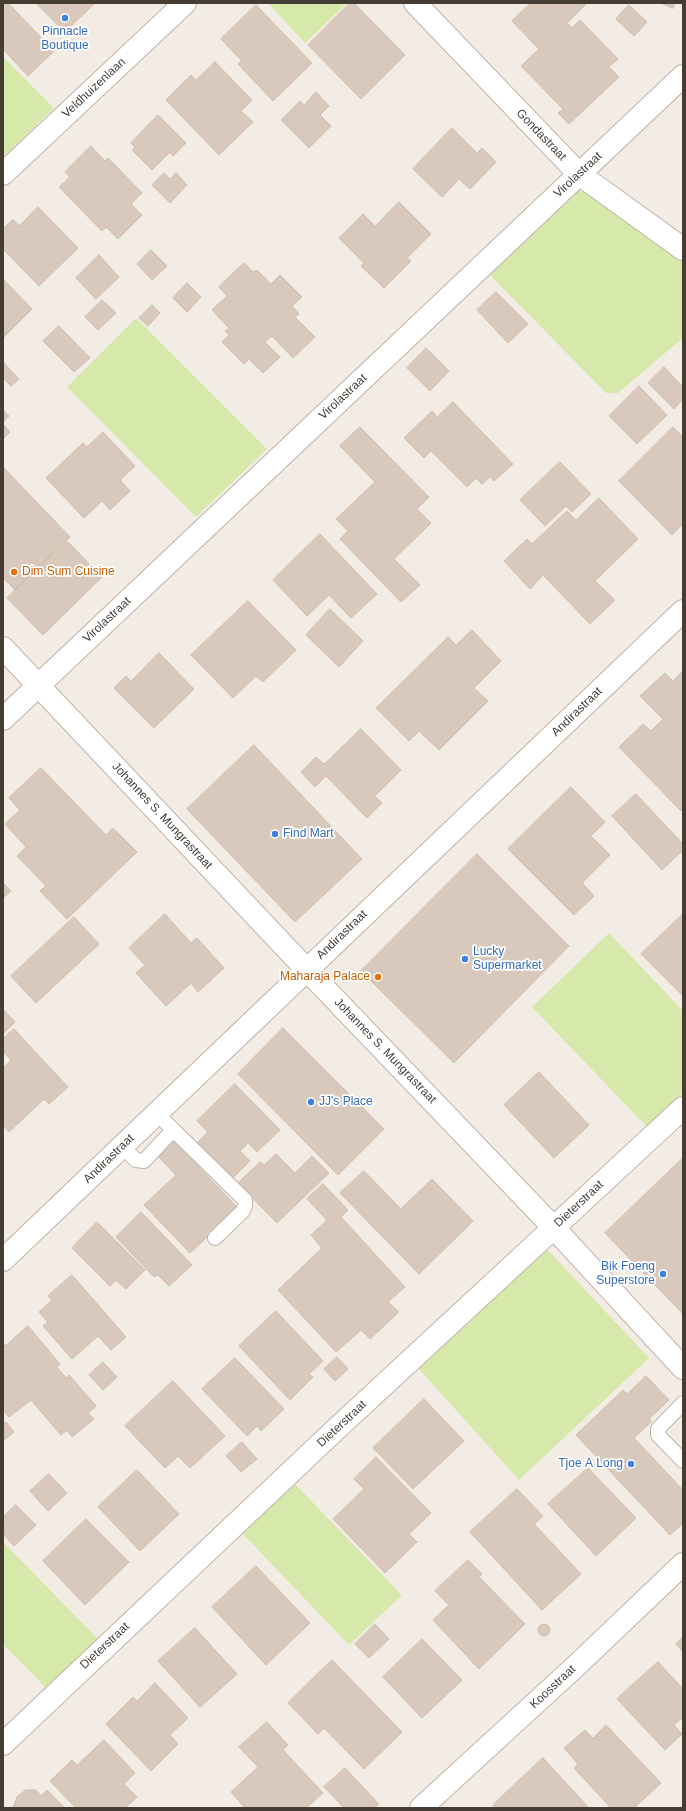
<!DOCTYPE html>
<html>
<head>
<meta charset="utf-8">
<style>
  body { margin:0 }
  #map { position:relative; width:686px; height:1811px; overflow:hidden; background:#f3ece4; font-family:Helvetica,sans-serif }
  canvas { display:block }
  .frame { position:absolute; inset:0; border:4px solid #453c34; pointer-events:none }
</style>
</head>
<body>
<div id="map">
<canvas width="686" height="1811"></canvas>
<div class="frame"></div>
</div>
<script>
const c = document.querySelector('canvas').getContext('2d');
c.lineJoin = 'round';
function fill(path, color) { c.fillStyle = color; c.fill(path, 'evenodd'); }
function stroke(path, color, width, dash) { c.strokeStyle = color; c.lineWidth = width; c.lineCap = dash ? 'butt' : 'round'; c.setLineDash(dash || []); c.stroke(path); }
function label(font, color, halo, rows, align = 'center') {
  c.font = font + ' Helvetica,sans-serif'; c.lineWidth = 3.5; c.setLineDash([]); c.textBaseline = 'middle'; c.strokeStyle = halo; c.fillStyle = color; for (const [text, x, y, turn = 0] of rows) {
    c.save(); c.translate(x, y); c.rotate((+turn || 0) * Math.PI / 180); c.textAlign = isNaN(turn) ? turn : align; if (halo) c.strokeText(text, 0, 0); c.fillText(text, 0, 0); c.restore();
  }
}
fill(new Path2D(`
  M268 3H347L305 43Z
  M3 57 54 108 3 157Z
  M580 191 587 192 683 261V338L618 393H606L486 271 573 192Z
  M136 318 267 449 196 517 67 387Z
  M609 933 683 1011V1093L647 1127 532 1007Z
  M544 1246 649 1358 519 1480 418 1368Z
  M292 1481 402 1595 349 1645 240 1531Z
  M3 1542 98 1639 47 1689 3 1644Z`), '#d6e9ab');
const building = new Path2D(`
  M3 3H8L54 51 28 76 3 49Z
  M36 3H95L65 32Z
  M350 3H354L405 55 361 99 308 45Z
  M531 3H587L567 23 572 28 580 20 618 59 609 67 619 77 569 124 558 113 563 109 521 66 539 49 512 21Z
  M661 3H675L673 8Z
  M256 5 312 63 273 101 238 64 242 61 221 39Z
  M629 5 647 22 634 36 616 19Z
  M215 62 252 100 241 111 253 122 219 155 166 100 191 75 196 80Z
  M316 92 329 106 320 115 331 126 309 148 281 120 300 101 304 105Z
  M158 115 186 143 173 156 170 152 152 170 132 150 135 147 131 143Z
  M452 128 477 153 482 148 496 162 470 189 459 179 442 197 413 169Z
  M91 146 105 161 108 158 142 193 131 204 142 215 118 239 106 227 102 231 59 187 70 177 65 172Z
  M164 173 170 179 176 173 187 185 170 203 152 185Z
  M399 202 431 234 407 258 411 261 384 288 361 266 364 263 339 238 363 214 375 226Z
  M38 207 78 248 39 286 3 249V229L13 219 19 226Z
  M151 250 167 266 152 280 137 264Z
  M99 255 119 277 96 299 76 278Z
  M244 263 253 272 257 270 271 284 280 275 302 297 292 306 299 314 295 317 315 337 293 358 272 336 265 342 280 357 263 373 249 359 244 364 222 342 229 335 225 331 229 328 212 310 227 296 219 287Z
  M3 279 32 309 3 338Z
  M187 283 201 297 187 312 173 298Z
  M496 292 528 324 508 343 477 310Z
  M102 300 116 313 98 330 85 317Z
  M152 305 160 313 148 326 139 318Z
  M59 326 90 358 74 372 43 341Z
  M426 348 449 371 430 391 407 368Z
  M3 362 19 379 11 386 3 378Z
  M664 367 683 387V399L674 409 648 383Z
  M639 386 667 415 637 444 609 416Z
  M453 402 513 464 494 481 490 477 482 484 476 478 467 487 431 451 424 458 404 438 432 411 437 417Z
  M3 410 9 416 3 422Z
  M3 424 10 432 3 439Z
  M360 427 429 497 417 509 431 523 394 559 420 585 401 602 340 539 348 531 336 519 375 482 340 446Z
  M673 427 683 437V524L672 535 619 481Z
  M103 432 135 466 120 480 130 491 110 510 102 501 84 518 46 478 83 443 87 447Z
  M560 462 591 494 572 512 566 506 545 526 520 500Z
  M3 467 70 537 15 590 3 578Z
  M599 498 638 539 595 581 615 600 590 624 543 575 530 589 504 561 527 539 532 544 567 511 576 520Z
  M320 534 377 594 351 618 329 595 307 616 273 580Z
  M66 540 102 577 43 635 7 598Z
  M248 601 296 650 263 682 256 676 233 698 191 655Z
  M330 609 363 641 339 667 306 635Z
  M472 630 501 661 474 688 488 701 439 750 419 731 409 741 376 708 448 637 456 645Z
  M159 653 194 689 154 728 114 688 126 676 131 681Z
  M683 671V808L681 811 619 747 643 724 651 731 663 719 640 696 665 673 673 681Z
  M361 729 401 770 375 796 382 803 367 818 326 776 315 787 301 772 316 757 324 764Z
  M254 745 362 859 295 922 187 809Z
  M41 768 106 835 113 828 137 852 67 919 40 891 46 886 17 856 26 847 5 824 20 810 9 798Z
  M571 787 605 822 591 836 610 855 582 883 594 896 574 915 508 849Z
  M636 794 683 844V850L662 870 612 816Z
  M477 854 569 946 454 1063 361 971Z
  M3 883 11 891 3 898Z
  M165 914 191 943 197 938 224 968 198 992 191 983 166 1006 136 973 145 965 129 948Z
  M683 914V996L641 954Z
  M74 917 99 944 36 1003 11 976Z
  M3 1009 15 1022 3 1034Z
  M283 1028 384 1129 338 1175 238 1074Z
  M14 1029 68 1087 49 1104 44 1099 9 1132 3 1125V1068L11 1060 3 1051V1039Z
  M539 1072 589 1125 554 1158 504 1105Z
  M235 1084 280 1130 257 1152 248 1143 240 1151 250 1161 229 1182 194 1146 208 1132 197 1121Z
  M170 1137 238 1208 190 1253 144 1205 176 1175 154 1152Z
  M276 1154 295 1173 312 1156 329 1173 277 1223 238 1183 260 1162 264 1165Z
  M683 1158V1314L605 1233Z
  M364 1171 401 1209 432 1179 473 1221 419 1274 340 1193Z
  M323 1184 348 1210 341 1217 405 1287 388 1302 399 1312 370 1339 361 1330 336 1352 278 1290 322 1248 311 1235 327 1220 307 1199Z
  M141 1212 192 1265 169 1286 158 1275 154 1277 116 1237Z
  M97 1222 145 1270 126 1289 116 1280 110 1286 72 1248Z
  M72 1275 126 1337 111 1350 98 1336 72 1359 43 1326 48 1322 39 1312 52 1300 48 1296Z
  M276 1311 323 1361 309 1374 313 1377 290 1400 239 1346Z
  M28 1326 60 1364 57 1367 66 1378 69 1375 96 1406 88 1413 94 1419 72 1437 67 1430 61 1435 31 1400 9 1417 3 1410V1343L5 1346Z
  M337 1357 348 1369 335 1381 324 1369Z
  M235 1358 284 1409 261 1431 257 1426 247 1436 202 1389Z
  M103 1362 117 1377 103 1390 89 1375Z
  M646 1376 669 1400 649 1419 652 1421 634 1438 683 1490V1523L670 1535 576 1435 623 1390 627 1394Z
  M173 1381 225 1436 190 1468 178 1456 165 1468 125 1426Z
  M424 1399 464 1441 413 1489 373 1448Z
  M6 1422 14 1432 3 1441V1424Z
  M242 1442 257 1459 241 1472 226 1456Z
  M376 1457 431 1513 409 1534 417 1542 385 1573 333 1519 364 1489 354 1479Z
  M588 1468 636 1518 596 1556 548 1504Z
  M137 1470 179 1514 140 1551 98 1507Z
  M49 1474 67 1493 48 1511 30 1491Z
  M517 1489 543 1516 534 1524 581 1574 542 1610 470 1532Z
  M16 1505 36 1525 14 1546 3 1534V1517Z
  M86 1519 129 1562 85 1605 43 1561Z
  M468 1560 482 1574 479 1577 525 1624 479 1669 433 1620 449 1605 435 1591Z
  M256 1566 310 1623 266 1665 212 1607Z
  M375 1624 389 1639 369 1658 355 1644Z
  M538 1630a6 6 0 1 1 12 0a6 6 0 1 1-12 0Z
  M195 1628 237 1674 200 1707 158 1661Z
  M683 1637V1652L676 1644Z
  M422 1639 462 1680 422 1718 383 1677Z
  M332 1660 402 1732 364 1769 324 1728 318 1734 288 1703Z
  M658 1662 683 1689V1717L674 1725 682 1734 665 1750 617 1699Z
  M155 1683 188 1718 170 1735 178 1744 151 1771 106 1724 133 1697 137 1701Z
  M267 1722 288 1745 283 1750 323 1793 306 1808H245L231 1792 258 1767 239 1747Z
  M606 1725 661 1783 634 1808H611L574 1768 578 1764 564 1748 585 1730 593 1738Z
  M104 1740 135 1773 124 1784 137 1797 125 1808H76L50 1781 72 1760 77 1765Z
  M543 1758 589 1808H495L493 1805Z
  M345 1768 379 1804 374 1808H344L324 1787Z
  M26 1790H36L41 1796 47 1790 65 1808H13L17 1797Z`);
fill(building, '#d8c9bc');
stroke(building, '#cfbcac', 1);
const service = new Path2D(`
  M156 1113 245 1200V1206L243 1211 215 1238
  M122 1147 136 1160 144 1161 173 1130
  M683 1403 658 1429V1435L683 1461`);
const minor = new Path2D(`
  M415 3 579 174 683 249
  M3 174 185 3
  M3 719 683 76
  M3 1260 683 611
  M3 1744 333 1432 683 1108
  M421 1808 577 1665 683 1564`);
const tertiary = new Path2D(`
  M3 648 306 969 554 1228 683 1368`);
stroke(service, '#c1b5a9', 16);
stroke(minor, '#c1b5a9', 24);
stroke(tertiary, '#c1b5a9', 24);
stroke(service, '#fff', 14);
stroke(minor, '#fff', 22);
stroke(tertiary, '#fff', 22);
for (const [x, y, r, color] of [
  [65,18,4,"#3f7fe0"],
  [14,572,4,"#e8710a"],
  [275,834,4,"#3f7fe0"],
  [465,959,4,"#3f7fe0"],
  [378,977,4,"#e8710a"],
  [311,1102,4,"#3f7fe0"],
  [663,1274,4,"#3f7fe0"],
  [631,1464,4,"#3f7fe0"]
]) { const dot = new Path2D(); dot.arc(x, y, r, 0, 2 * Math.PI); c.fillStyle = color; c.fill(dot); stroke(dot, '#fff', 1.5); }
label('12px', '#366cbe', '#fff', [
  ["Pinnacle",65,32,"center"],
  ["Boutique",65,46,"center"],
  ["Find Mart",283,834],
  ["Lucky",473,952],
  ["Supermarket",473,966],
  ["JJ's Place",319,1102],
  ["Bik Foeng",655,1267,"right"],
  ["Superstore",655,1281,"right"],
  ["Tjoe A Long",623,1464,"right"]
], 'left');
label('12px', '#453c34', '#fff', [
  ["Veldhuizenlaan",94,88,-43],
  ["Gondastraat",541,135,46],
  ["Virolastraat",578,175,-43],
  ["Virolastraat",343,397,-43],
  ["Virolastraat",107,620,-43],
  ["Andirastraat",577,712,-44],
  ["Johannes S. Mungrastraat",162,816,47],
  ["Andirastraat",342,935,-44],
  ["Johannes S. Mungrastraat",385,1051,46],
  ["Andirastraat",109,1159,-44],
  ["Dieterstraat",579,1204,-43],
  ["Dieterstraat",342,1424,-43],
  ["Dieterstraat",105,1646,-43],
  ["Koosstraat",553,1687,-43]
]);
label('12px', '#c56008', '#fff', [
  ["Dim Sum Cuisine",22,572],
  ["Maharaja Palace",370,977,"right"]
], 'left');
</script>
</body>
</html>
